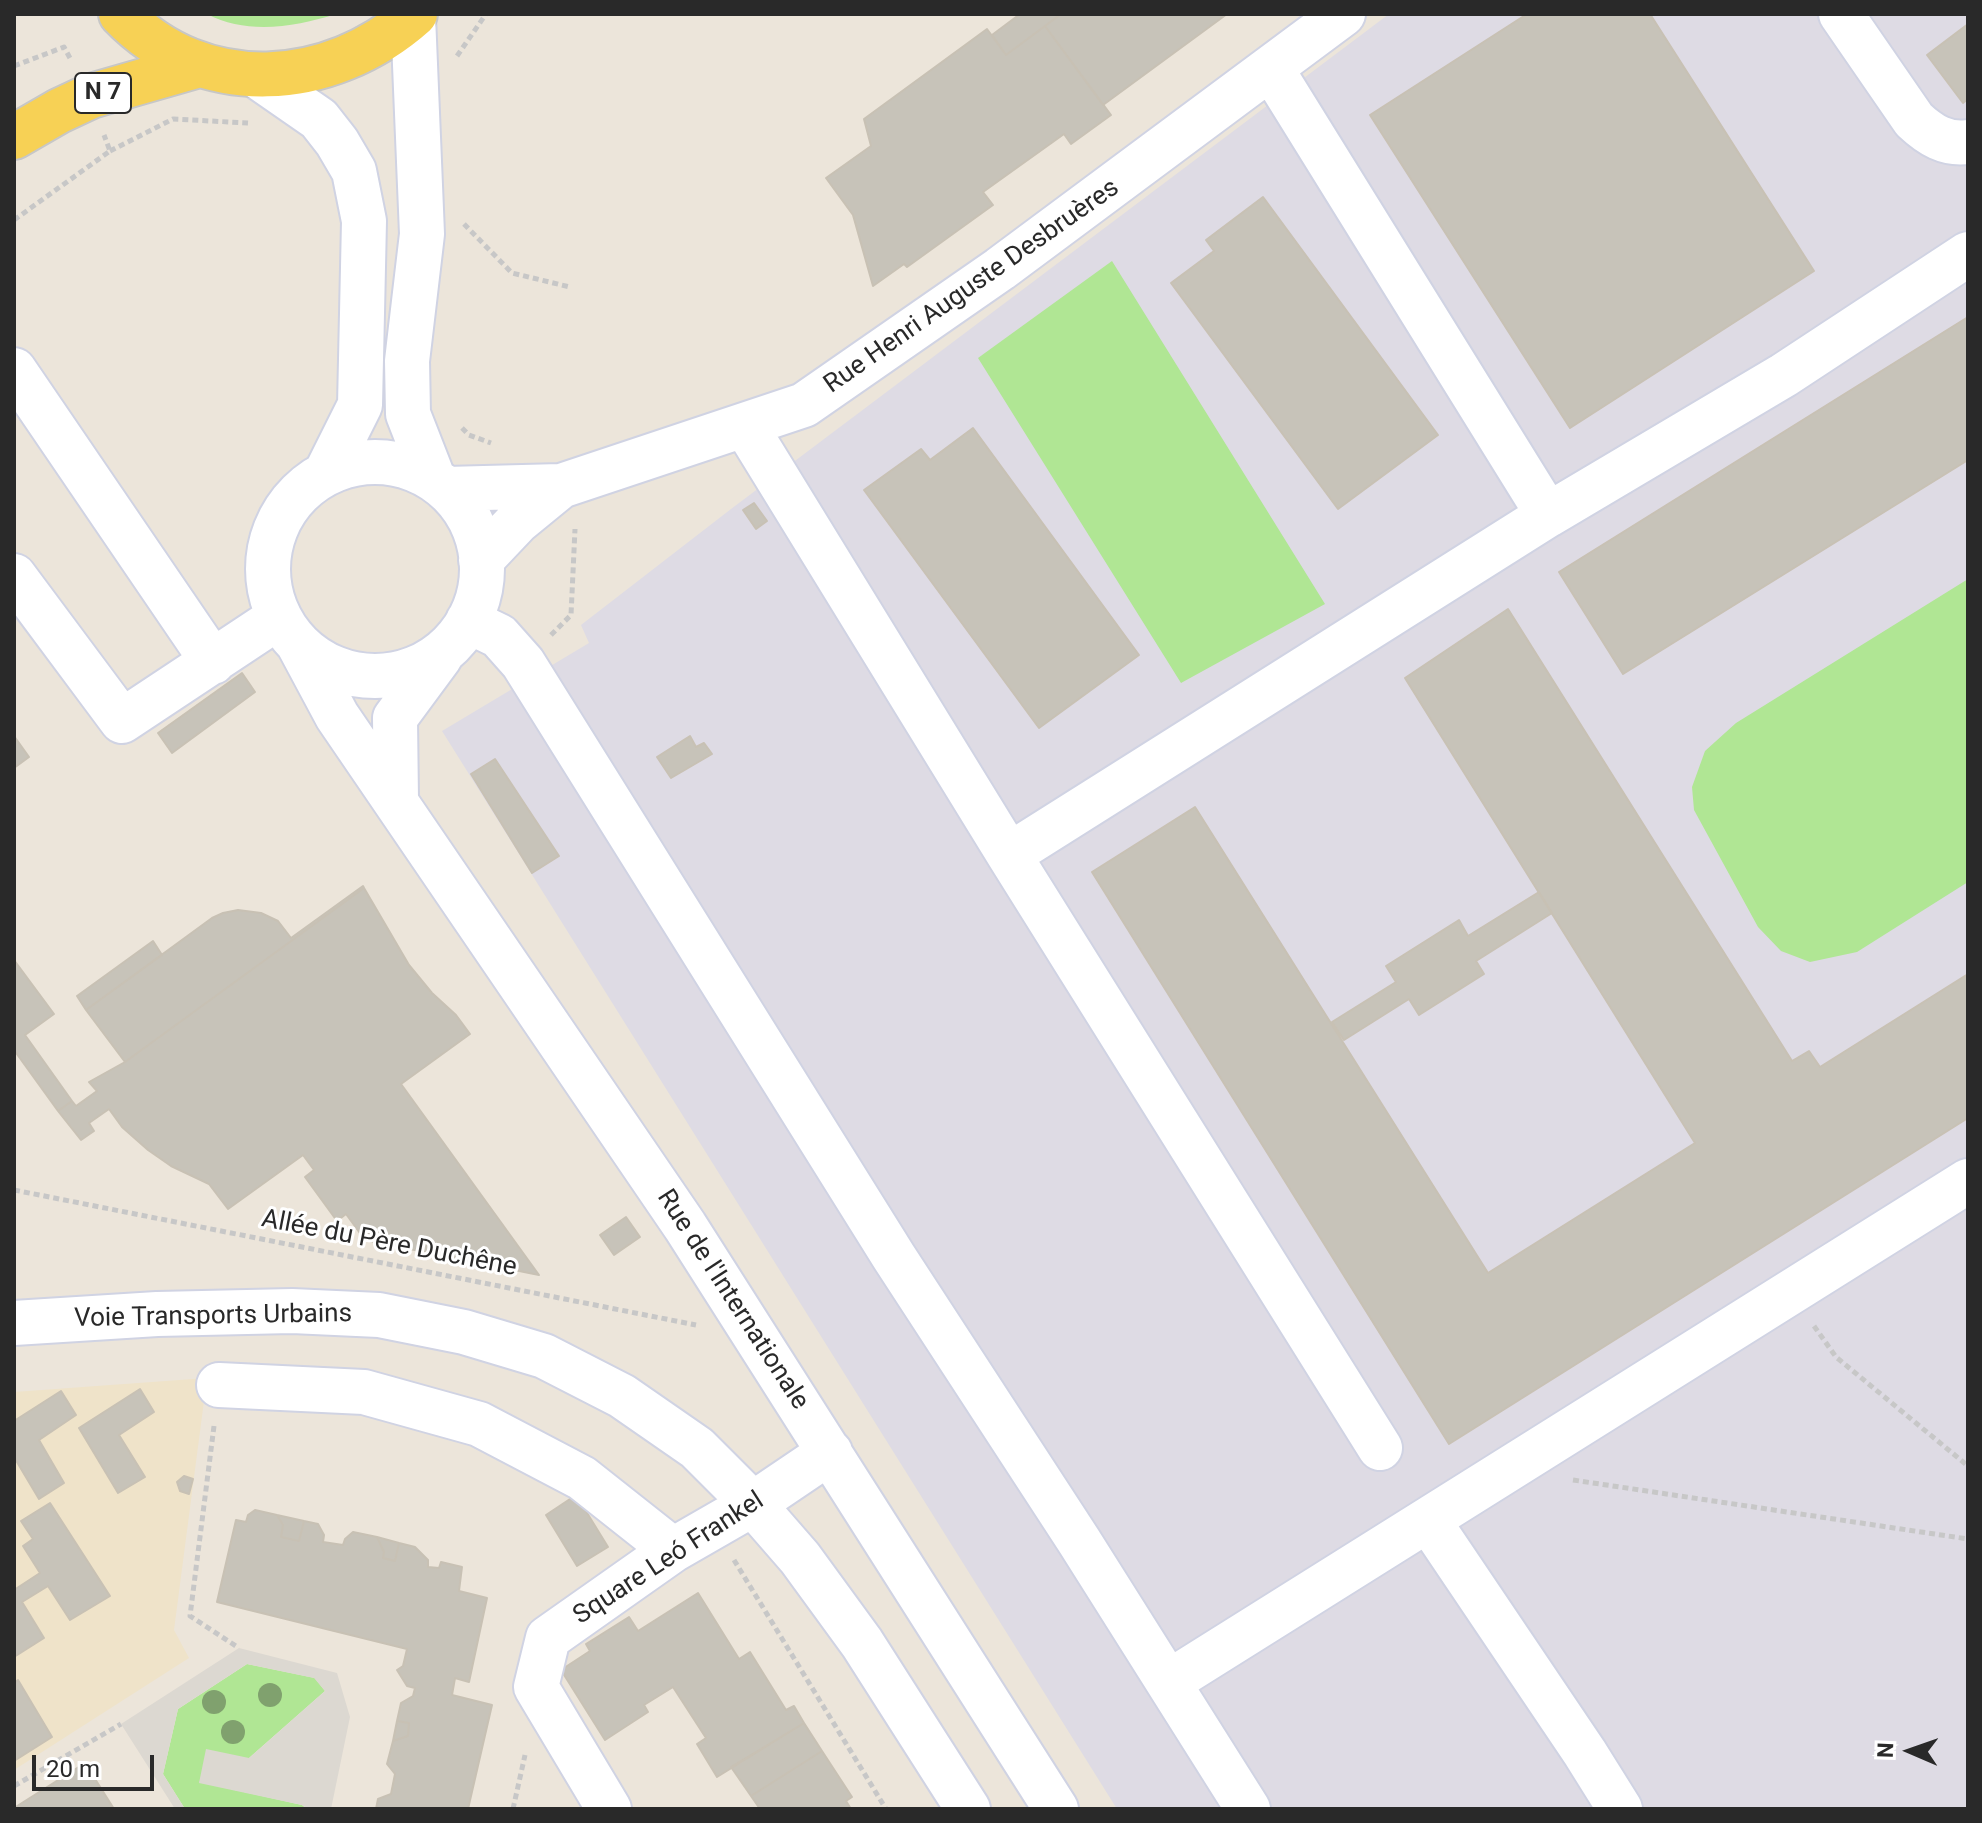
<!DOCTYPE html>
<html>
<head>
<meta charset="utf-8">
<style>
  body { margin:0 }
  #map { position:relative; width:1982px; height:1823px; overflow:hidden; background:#ece5da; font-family:Roboto,sans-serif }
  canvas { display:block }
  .frame { position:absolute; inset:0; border:16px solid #292929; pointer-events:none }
  .north { position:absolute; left:1870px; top:1711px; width:80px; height:80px; -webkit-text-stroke:6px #fff; paint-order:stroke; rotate:272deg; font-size:22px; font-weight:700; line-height:32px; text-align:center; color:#292929 }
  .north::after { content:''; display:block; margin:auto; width:28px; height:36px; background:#292929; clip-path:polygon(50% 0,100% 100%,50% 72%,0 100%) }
  .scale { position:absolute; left:32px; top:1755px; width:122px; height:36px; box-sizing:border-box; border:4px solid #292929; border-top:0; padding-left:10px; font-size:24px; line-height:28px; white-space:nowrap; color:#292929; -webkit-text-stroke:6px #fff; paint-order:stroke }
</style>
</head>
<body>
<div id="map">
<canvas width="1982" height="1823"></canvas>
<div class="frame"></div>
<div class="north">N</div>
<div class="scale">20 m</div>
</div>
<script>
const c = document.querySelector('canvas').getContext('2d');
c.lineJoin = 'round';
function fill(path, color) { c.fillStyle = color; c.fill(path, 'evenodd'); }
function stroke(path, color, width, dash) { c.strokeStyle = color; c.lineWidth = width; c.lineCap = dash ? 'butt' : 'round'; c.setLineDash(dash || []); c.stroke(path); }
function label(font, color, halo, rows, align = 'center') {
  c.font = font + ' Roboto,sans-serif'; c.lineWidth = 6; c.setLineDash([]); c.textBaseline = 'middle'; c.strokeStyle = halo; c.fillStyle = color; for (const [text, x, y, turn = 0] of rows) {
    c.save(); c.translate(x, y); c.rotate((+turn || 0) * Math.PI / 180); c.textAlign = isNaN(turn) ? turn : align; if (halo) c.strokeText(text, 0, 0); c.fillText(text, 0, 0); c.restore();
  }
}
fill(new Path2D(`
  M1389 14H1968V1809H1117L442 731 589 643 581 625 731 509Z`), '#dedbe4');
fill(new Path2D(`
  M207 1378 174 1630 189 1658 14 1770V1392Z`), '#efe3c9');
fill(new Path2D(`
  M207 14H336C295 27 247 35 207 14Z
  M1112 261 1325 604 1181 683 978 358Z
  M1968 579V882L1857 952 1810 962 1781 951 1758 927 1694 810 1692 787 1705 751 1736 723Z
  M247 1664 315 1678 325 1691 249 1758 199 1782 302 1805 307 1809H185L163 1774 178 1709Z`), '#b0e694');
fill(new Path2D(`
  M239 1648 337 1673 350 1717 331 1809H307L302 1805 199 1783 206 1749 249 1758 325 1691 314 1678 247 1664 178 1709 163 1774 185 1809H175L121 1724Z`), '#dcd8d1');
const building = new Path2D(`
  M1020 14H1061L1006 55 992 35Z
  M1061 14H1227L1103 105 1045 26Z
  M1527 14H1650L1814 271 1570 428 1370 115Z
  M1968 24V99L1963 103 1927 55Z
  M1045 26 1111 115 1071 144 1064 134 983 192 993 205 907 267 904 264 873 286 853 215 826 178 871 146 864 119 987 29 1006 55Z
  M1263 197 1438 435 1338 509 1171 283 1214 251 1206 240Z
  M1968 317V460L1623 674 1559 572Z
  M973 428 1139 655 1039 728 864 490 921 449 930 460Z
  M754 503 767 521 756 529 743 510Z
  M1508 609 1792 1061 1809 1051 1820 1067 1968 974V1118L1449 1444 1092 872 1195 807 1488 1273 1695 1143 1405 678Z
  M242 673 255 692 172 753 158 733Z
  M14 736 29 757 14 768Z
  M690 736 696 747 704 743 712 754 671 778 657 757Z
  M495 759 559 856 532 873 471 774Z
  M363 886 364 888 125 1062 86 1010 212 918 223 913 238 910 261 913 278 921 291 938Z
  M364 888 409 965 432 993 456 1015 470 1034 401 1084 539 1275 365 1240 346 1214 337 1221 305 1177 314 1170 303 1155 228 1209 209 1184 171 1166 148 1150 122 1127 109 1109 89 1123 94 1131 81 1140 58 1111 72 1101 76 1106 97 1091 89 1082 125 1062Z
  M1539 892 1552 913 1476 961 1484 974 1419 1015 1409 999 1344 1040 1332 1022 1396 982 1386 966 1459 920 1468 936Z
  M153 941 162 955 86 1010 77 996Z
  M14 960 54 1014 25 1035 72 1101 58 1111 14 1050Z
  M626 1217 640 1237 614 1255 600 1235Z
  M140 1389 154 1412 119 1435 145 1477 118 1493 79 1428Z
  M61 1391 76 1415 39 1440 64 1483 39 1499 14 1457V1421Z
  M184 1476 193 1479 189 1494 180 1491 177 1482Z
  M576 1495 608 1547 577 1566 546 1515Z
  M50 1503 110 1596 70 1620 48 1586 22 1602 44 1638 14 1657V1590L40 1573 23 1546 33 1539 21 1521Z
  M255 1510 277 1515 283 1525 281 1537 299 1541 304 1521 318 1524 324 1535 323 1542 343 1545 345 1539 353 1532 377 1537 384 1552 383 1558 395 1561 399 1543 415 1547 428 1560V1567L439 1568 441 1562 462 1567 459 1591 487 1598 469 1682 455 1678 452 1695 492 1705 468 1809H376L378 1799 391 1794 395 1774 387 1764 393 1741 408 1736 409 1723 397 1721 401 1703 413 1696 415 1688 407 1686 397 1670 403 1666 407 1649 217 1602 236 1520 246 1522 248 1515Z
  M277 1515 304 1521 299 1541 281 1537 283 1525Z
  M377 1537 399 1543 395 1561 383 1558 384 1552Z
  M698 1593 739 1659 750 1652 786 1710 794 1706 804 1723 717 1777 697 1744 706 1738 673 1687 644 1705 648 1712 605 1740 561 1670 590 1651 586 1644 629 1617 638 1631Z
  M18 1680 52 1737 14 1761V1683Z
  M397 1721 409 1723 408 1736 393 1741Z
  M804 1723 822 1751 751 1796 731 1767Z
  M822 1751 852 1797 846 1801 851 1809H760L751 1796Z
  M85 1763 114 1809H14V1808Z`);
fill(building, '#c7c3b9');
stroke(building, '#c8c1b4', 2);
const minor = new Path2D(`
  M1841 14 1914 120C1930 135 1946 145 1968 142
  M413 16 422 234 407 361 408 414 433 478
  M257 76 319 119 337 142 354 171 364 221 360 405 326 473
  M14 370 213 662
  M746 427 1009 855 1380 1448
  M268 569a107 107 0 1 1 214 0a107 107 0 1 1-214 0Z
  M446 489 561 486 804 405 1000 269 1343 14
  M1548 515 1784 375 1968 254
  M481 560 517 522 561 486
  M14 576 122 721 279 617
  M468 621 499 636 523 663 894 1257 1079 1541 1248 1809
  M299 645 337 716 685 1226 1056 1809
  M396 800 395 718 440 657
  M1009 855 1548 515 1272 70
  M14 1323 157 1314 292 1311 379 1315 464 1332 544 1356 622 1396 697 1448 753 1504 800 1558 862 1643 968 1809
  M219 1385 364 1392 479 1424 582 1478 673 1550
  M1428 1520 1585 1753 1620 1809
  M1169 1682 1968 1181
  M609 1809 536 1687 548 1638 673 1550 753 1504 830 1452`);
const major = new Path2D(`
  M121 14C203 99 330 90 415 14
  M14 137 59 111 91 96 199 65`);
stroke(minor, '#d0d3e3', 48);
stroke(major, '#c7c7c7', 48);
stroke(new Path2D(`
  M457 56 486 14
  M14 66 64 47 71 60
  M110 151 173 119 248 123
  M14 220 110 151 104 135
  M464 224 512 273 570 287
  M462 428 469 435 491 443
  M551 635 571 615 575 529
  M14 1190 696 1325
  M1814 1326 1836 1357 1968 1466
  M214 1426 190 1616 239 1648
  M1573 1480 1968 1539
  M734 1560 886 1809
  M14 1786 121 1724
  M513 1809 525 1755`), '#c7c7c7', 5, [6, 4]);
stroke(minor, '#fff', 44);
stroke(major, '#f7d155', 44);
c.fillStyle = '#80a16e';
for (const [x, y] of [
  [270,1695],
  [214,1702],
  [233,1732]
]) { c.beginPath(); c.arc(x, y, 12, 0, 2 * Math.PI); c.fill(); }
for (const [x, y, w] of [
  [103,93,56]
]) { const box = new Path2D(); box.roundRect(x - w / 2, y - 20, w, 40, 6); c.fillStyle = '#fff'; c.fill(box); stroke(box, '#292929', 2); }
label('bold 24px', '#292929', null, [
  ["N 7",103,93]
]);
label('26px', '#292929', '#fff', [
  ["Rue Henri Auguste Desbruères",972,287,-35],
  ["Allée du Père Duchêne",389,1244,11],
  ["Rue de l'Internationale",732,1300,57],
  ["Voie Transports Urbains",213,1317,-1],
  ["Square Leó Frankel",669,1559,-33]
]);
</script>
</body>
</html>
